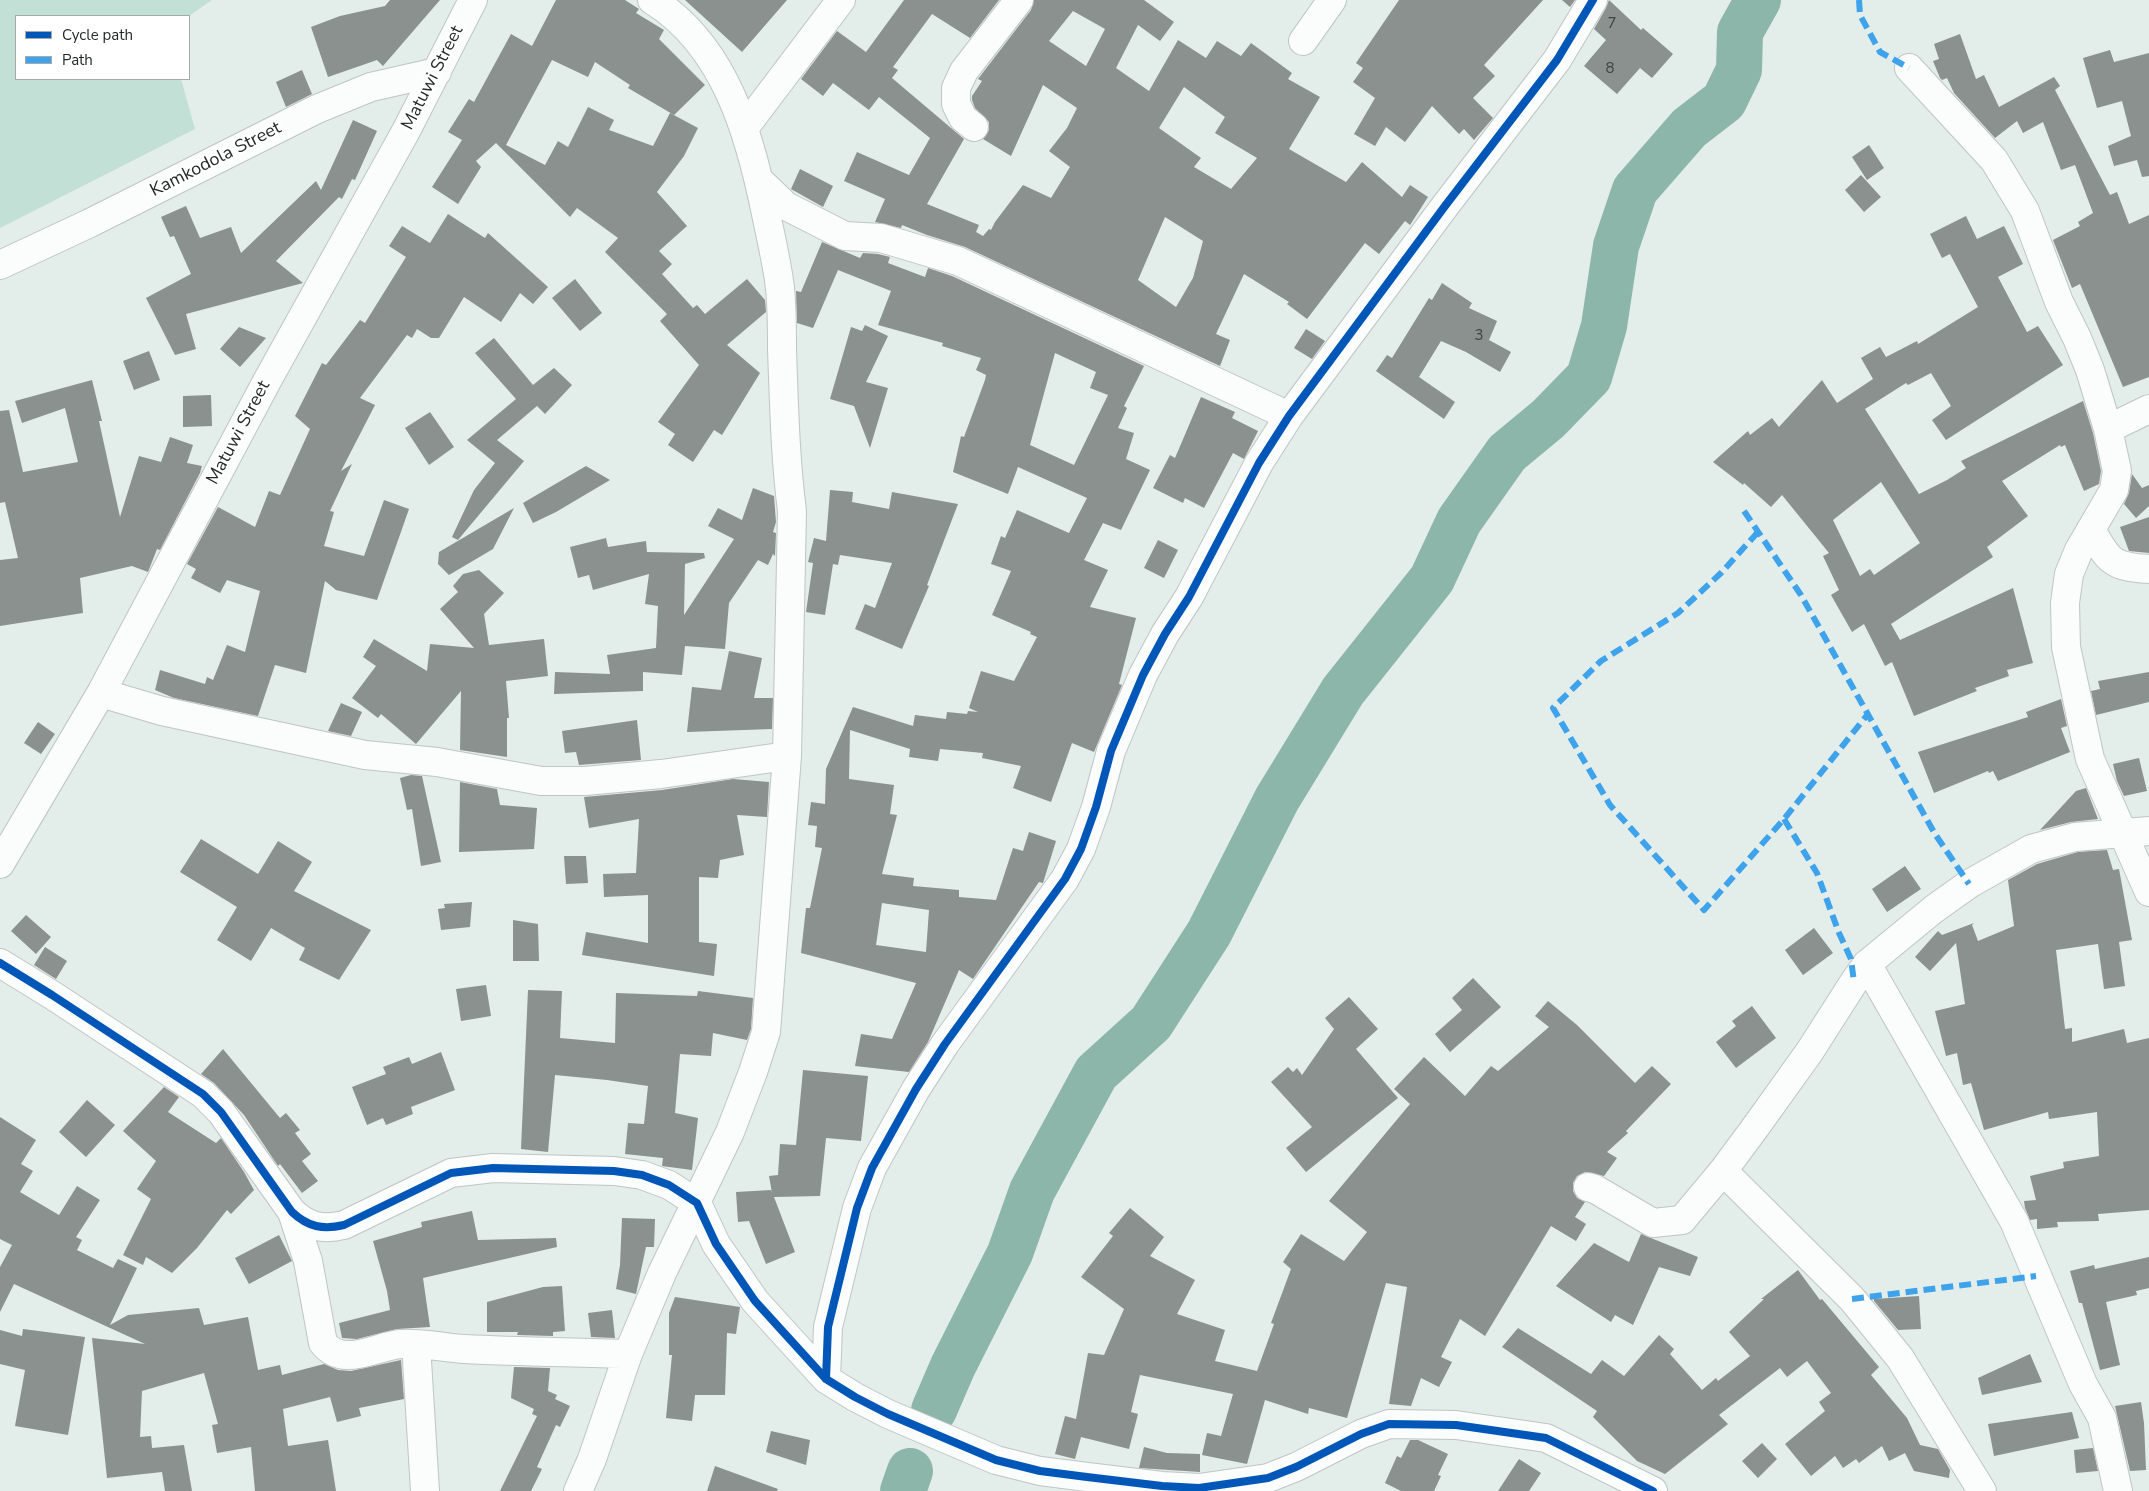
<!DOCTYPE html>
<html>
<head>
<meta charset="utf-8">
<style>
  body { margin:0 }
  #map { position:relative; width:2149px; height:1491px; overflow:hidden; background:#e3edea; font-family:"Nunito Sans",sans-serif }
  canvas { display:block }
  .legend { position:absolute; left:15px; top:15px; width:175px; height:65px; box-sizing:border-box; background:#fff; border:1px solid #a7aaa9; margin:0; padding:6px 9px; list-style:none; font-size:15px; color:#232a28 }
  .legend li { display:flex; align-items:center; gap:10px; height:25px }
  .legend b { width:25px; border:1px solid #a7aaa9 }
</style>
</head>
<body>
<div id="map">
<canvas width="2149" height="1491"></canvas>
<ul class="legend">
<li><b style="height:6px;background:#0057b8"></b>Cycle path</li>
<li><b style="height:6px;background:#3ea3eb"></b>Path</li>
</ul>
</div>
<script>
const c = document.querySelector('canvas').getContext('2d');
c.lineJoin = 'round';
function fill(path, color) { c.fillStyle = color; c.fill(path, 'evenodd'); }
function stroke(path, color, width, dash) { c.strokeStyle = color; c.lineWidth = width; c.lineCap = dash ? 'butt' : 'round'; c.setLineDash(dash || []); c.stroke(path); }
function label(font, color, halo, rows, align = 'center') {
  c.font = font + ' "Nunito Sans",sans-serif'; c.lineWidth = 5; c.setLineDash([]); c.textBaseline = 'middle'; c.strokeStyle = halo; c.fillStyle = color; for (const [text, x, y, turn = 0] of rows) {
    c.save(); c.translate(x, y); c.rotate((+turn || 0) * Math.PI / 180); c.textAlign = isNaN(turn) ? turn : align; if (halo) c.strokeText(text, 0, 0); c.fillText(text, 0, 0); c.restore();
  }
}
fill(new Path2D(`
  M0 0H212L189 16H16V79H181L195 129 0 228Z`), '#c3e0d7');
stroke(new Path2D(`
  M934 1410 953 1366 1010 1253 1032 1191 1096 1073 1151 1023 1209 933 1277 799 1343 691 1432 579 1459 521 1507 453 1548 419 1589 377 1604 326 1616 246 1635 190 1689 128 1724 101 1739 70 1740 32 1758 0
  M903 1491 910 1471`), '#8cb6aa', 46);
fill(new Path2D(`
  M390 0H440L383 66 377 60 328 77 311 27 340 16 385 6Z
  M556 0H625L639 9 636 13 664 30 659 39 705 85 674 115 628 88 630 85 595 62 588 77 552 60 506 145 545 165 558 141 568 147 588 107 614 120 609 130 653 146 670 113 698 128 684 156 657 192 687 226 659 251 672 264 662 274 693 308 697 305 705 314 747 279 765 300 766 312 727 345 760 373 722 435 714 430 693 462 668 445 675 434 658 422 699 365 660 321 667 314 605 252 618 238 577 208 570 217 496 143 476 161 481 167 458 204 432 187 462 140 448 132 469 99 474 102 511 34 532 46Z
  M685 0H787L742 52Z
  M904 0H999L970 38 932 14 893 67 898 70 892 78 964 139 927 204 979 225 976 232 983 236 989 229 991 230 995 222 1023 185 1051 198 1070 167 1049 151 1067 128 1077 108 1043 85 1011 156 983 139 989 130V122L975 108 972 100V96L982 81 978 79 1031 10 1034 0H1144L1174 22 1160 41 1138 25 1116 68 1149 91 1178 40 1206 58 1217 41 1241 56 1251 43 1292 73 1288 79 1320 97 1289 149 1346 182 1362 162 1402 197 1410 185 1428 197 1410 225 1405 221 1379 254 1365 243 1307 319 1287 304 1289 302 1244 274 1216 334 1230 340 1220 366 965 247 927 235 902 225 901 228 875 222 885 199 844 181 857 152 909 175 930 138 879 97 869 110 833 83 823 96 801 79 837 31 866 52ZM1073 11 1105 29 1086 66 1049 41ZM1184 87 1225 117 1215 133 1257 158 1231 189 1194 167 1201 158 1159 128ZM1165 217 1203 241 1193 278 1176 307 1138 280Z
  M1399 0H1543L1484 65 1495 76 1473 98 1493 118 1474 140 1464 129 1459 134 1432 106 1405 142 1386 127 1375 146 1354 134 1375 98 1353 82 1363 68 1356 63Z
  M1562 0H1575L1570 7Z
  M1609 0 1641 30 1643 28 1673 54 1652 78 1640 68 1617 94 1584 66 1606 40 1594 29 1606 8Z
  M1960 34 1976 79 1984 75 1999 107 2054 77 2060 86 2055 90 2110 195 2117 192 2129 224 2149 215V377L2123 387 2080 284 2072 288 2053 240 2080 226 2078 222 2093 213 2075 165 2061 170 2043 122 2023 133 2017 121 1995 138 1954 93 1947 78 1942 80 1940 78 1933 61 1939 59 1934 44Z
  M2110 50 2114 62 2149 53V176L2142 177 2137 160 2114 166 2108 146 2131 136 2122 101 2097 108 2083 58Z
  M302 70 312 94 286 107 276 82Z
  M353 120 377 131 355 180 352 179 342 199 339 197 276 261 303 283 186 314 196 349 175 355 146 298 191 274 174 236 170 237 161 217 186 206 200 238 231 227 241 253 316 181 321 190Z
  M1869 145 1884 168 1867 180 1852 157Z
  M800 169 833 186 823 207 791 189Z
  M1861 175 1881 197 1864 212 1845 190Z
  M448 214 485 238 488 233 548 287 533 304 520 293 501 322 464 297 439 338H431L417 329 412 338 407 335 360 398 375 405 341 471 352 464 330 511 334 512 324 546 364 556 384 500 409 509 377 600 336 590 325 581 306 673 275 665 258 716 174 698 155 690 160 670 205 684 207 677 213 680 227 645 245 652 260 591 227 580 220 593 191 578 196 569 187 564 218 507 255 527 269 491 280 495 310 429 295 416 322 363 326 365 360 320 365 323 406 257 389 246 402 226 430 243Z
  M1966 216 1977 239 2004 226 2023 264 1998 277 2027 332 2038 326 2063 365 1946 440 1932 420 1951 406 1931 373 1908 385 1906 383 1865 409 1919 494 1947 480 1966 468 1961 461 2083 401 2093 433 2101 471 2099 484 2084 491 2065 445 2061 447 2060 445 2002 481 2028 516 1987 547 1993 557 1891 624 1900 640 2013 588 2033 663 2007 670 2009 676 1975 688 1977 691 1914 716 1892 662 1885 666 1864 624 1852 632 1831 595 1839 590 1823 556 1829 553 1782 495 1771 507 1744 483 1743 485 1713 462 1748 431 1750 435 1772 418 1779 427 1822 380 1837 403 1873 379 1861 358 1880 347 1886 357 1917 341 1918 344 1978 307 1950 254 1942 258 1930 234ZM1881 482 1920 543 1874 575 1870 569 1860 576 1833 520Z
  M822 242 860 258 863 253 878 254 890 257 888 263 925 277 928 268 952 276 1144 366 1124 406 1127 408 1118 428 1134 433 1126 459 1150 470 1121 530 1103 523 1084 560 1108 570 1090 607 1136 618 1119 684 1122 685 1094 752 1072 743 1051 802 1013 788 1021 766 982 758 983 753 940 749 938 761 909 757 910 749 850 730 849 779 894 785 890 814 897 815 882 874 914 878 913 886 959 890V897L996 900 1013 848 1023 851 1029 832 1056 841 1043 883 1039 882 973 979 959 970 928 1042 909 1072 855 1066 861 1034 892 1039 916 983 801 953 806 908H810L822 848 815 847 817 826 808 825 811 802 825 804 826 769 853 707 913 726 915 715 946 719 947 712 967 714 968 711 978 712 969 708 981 671 1014 681 1037 637 1030 634 1031 632 992 615 1011 571 991 564 1001 536 1005 538 1017 510 1069 533 1087 498 1018 467 1008 494 953 472 961 436 964 437 985 380 986 375 976 370 981 358 942 346 943 343 878 325 891 291 838 270 813 328 797 323 796 291 801 292ZM1055 353 1096 372 1090 388 1108 395 1074 465 1030 445ZM882 903 929 910 926 952 876 945Z
  M575 279 602 313 580 331 552 298Z
  M1442 283 1472 303 1469 308 1497 321 1489 340 1511 352 1500 372 1466 352 1441 341 1419 377 1455 402 1444 419 1376 371 1387 355 1392 358 1429 298 1432 300Z
  M865 325 888 336 866 382 888 388 870 448 854 406 830 399 851 327 862 331Z
  M239 327 266 338 240 367 220 349Z
  M1306 329 1325 341 1312 359 1294 348Z
  M494 338 533 385 554 368 572 385 545 414 537 406 497 440 524 461 458 540 452 537 474 490 495 463 467 440 516 399 475 353Z
  M149 351 160 380 134 390 123 361Z
  M92 380 102 421H99L120 517 139 456 161 462 170 437 193 445 187 463 202 466 200 473 160 550 157 549 148 572 132 566 80 578 83 613 0 626V560L18 558 5 502 0 503V411L9 410 23 472 78 462 65 408 22 423 15 401Z
  M211 395 212 426 183 427V396Z
  M1201 397 1235 412 1232 418 1258 431 1244 459 1233 453 1204 508 1185 498 1183 503 1153 488 1170 455 1175 458Z
  M430 412 454 447 429 465 405 428Z
  M586 466 610 480 556 512 533 523 523 503Z
  M2132 474 2142 488 2149 485V506L2136 518 2124 504 2129 493Z
  M753 488 774 496 776 522 773 532 776 533 775 556 773 554 768 565 758 560 729 603 725 649 685 646 682 675 643 672V691L554 694 555 672 610 674 607 655 656 648 658 606 645 604 649 574 593 590 589 575 578 578 570 547 606 538 608 547 646 541 647 552 704 553 705 558 685 564 684 615 734 539 708 526 718 508 742 520Z
  M830 490 853 492 852 502 889 509 892 492 958 504 927 585 929 586 902 649 855 629 865 604 875 608 892 563 840 555 838 565 833 564 825 615 806 612 813 563 808 562 814 538 826 541Z
  M514 508 493 549 449 575 438 564 439 552Z
  M2149 517V553L2129 551 2120 527Z
  M1158 540 1178 550 1164 578 1144 568Z
  M479 570 504 593 484 614 489 645 544 639 548 676 506 681 509 718H507V757L460 750 461 691 416 744 381 714 378 718 352 698 376 666 363 657 374 639 427 671 430 644 474 648 440 609 458 592 453 586 463 574Z
  M729 651 762 658 754 698H773L772 729 687 732 692 687 721 690Z
  M2149 672V702L2096 715 2091 691 2100 689 2098 681Z
  M2061 699 2067 726 2061 728 2070 752 1998 781 1993 771 1989 773 1988 771 1934 793 1918 752 2028 717 2026 712Z
  M341 703 362 712 351 736 328 731Z
  M637 720 641 760 579 765 576 752 565 753 562 731Z
  M38 722 55 734 41 754 24 743Z
  M2139 758 2147 791 2124 796 2117 781 2113 764Z
  M411 775 422 776 441 862 421 866 412 809 407 810 400 778Z
  M733 779 769 782 767 817 737 815 744 855 720 860 718 878 699 877V942L717 944 714 976 582 955 586 932 648 943V895L604 897 603 874 636 873 639 819 589 828 584 797 662 790Z
  M460 782 497 789 500 805 537 808 534 849 459 852Z
  M2086 788 2098 819 2071 822 2040 830 2076 791Z
  M201 839 258 874 278 841 312 862 294 891 371 930 339 980 299 960 305 948 271 928 251 961 217 940 237 907 180 872Z
  M2107 850 2113 870 2119 869 2132 940 2119 942 2125 986 2104 989 2098 944 2056 950 2065 1029 2072 1028V1042L2124 1029 2127 1043 2149 1038V1210L2098 1214 2099 1221 2057 1222 2058 1227 2037 1229V1219L2030 1220 2025 1208 2024 1201 2036 1200 2030 1176 2064 1168 2063 1162 2099 1156 2097 1112 2049 1119 2048 1112 1984 1130 1971 1083 1963 1085 1957 1053 1946 1056 1935 1011 1965 1004 1956 943 1930 971 1915 957 1938 931 1942 935 1974 923 1972 925 1978 941 2014 926 2008 880 2037 864 2078 852Z
  M564 856H586L588 883 566 884Z
  M1905 866 1921 889 1887 912 1872 889Z
  M472 902 470 927 441 930 438 909 445 908 444 904Z
  M26 915 51 937 36 954 11 931Z
  M513 920 538 924 539 961H513Z
  M1814 928 1833 953 1803 975 1785 950Z
  M45 947 67 961 56 979 34 965Z
  M1473 978 1501 1007 1450 1052 1435 1034 1462 1010 1452 998Z
  M486 985 491 1016 461 1021 456 989Z
  M528 990 562 991 560 1038 615 1043 616 993 697 996 698 991 753 998 751 1029 747 1040 713 1033 711 1056 680 1054 675 1113 698 1118 692 1170 662 1166 663 1158 625 1154 628 1123 644 1124 648 1086 607 1080 555 1075 548 1152 521 1149Z
  M1349 997 1378 1029 1356 1049 1398 1098 1306 1172 1286 1148 1312 1127 1271 1082 1288 1067 1293 1072 1297 1068 1302 1075 1334 1029 1325 1018Z
  M1548 1001 1577 1025 1635 1083 1652 1066 1671 1084 1626 1131 1628 1133 1607 1152 1617 1158 1604 1176 1585 1172 1577 1176 1573 1183V1191L1577 1198 1585 1202 1575 1217 1586 1224 1576 1241 1551 1226 1485 1336 1460 1319 1441 1357 1452 1362 1439 1387 1421 1378 1411 1406 1389 1404 1407 1287 1386 1283 1347 1418 1309 1408 1308 1414 1265 1400 1247 1464 1202 1455 1207 1433 1221 1436 1233 1394 1140 1375 1131 1412 1138 1414 1129 1449 1081 1437 1075 1459 1055 1454 1065 1416 1076 1419 1088 1353 1104 1355 1124 1309 1081 1277 1113 1236 1109 1233 1130 1208 1164 1237 1150 1256 1195 1280 1177 1314 1225 1330 1215 1361 1257 1371 1274 1324 1271 1323 1291 1269 1283 1262 1301 1234 1344 1261 1367 1232 1329 1201 1410 1104 1394 1089 1424 1057 1465 1096 1491 1066 1498 1071 1549 1027 1535 1016Z
  M1752 1006 1776 1038 1736 1068 1716 1042 1736 1026 1732 1021Z
  M223 1049 280 1118 286 1113 300 1130 295 1133 311 1154 302 1161 318 1181 302 1193 280 1164 278 1166 244 1115 214 1083 201 1074Z
  M441 1052 455 1090 411 1107 413 1114 386 1125 383 1118 367 1125 352 1087 386 1074 383 1067 409 1057 412 1064Z
  M803 1070 868 1076 861 1141 826 1138 820 1196 774 1197 795 1252 766 1264 749 1221 738 1222 736 1192 771 1190 772 1193 769 1176 778 1175 780 1144 796 1145Z
  M164 1087 179 1097 168 1112 216 1143 221 1138 244 1172 254 1190 231 1214 227 1210 197 1248 172 1273 146 1257 143 1265 123 1255 151 1199 137 1189 156 1161 123 1131Z
  M87 1100 115 1125 86 1157 59 1132Z
  M0 1117 36 1140 21 1164 33 1171 20 1192 59 1215 77 1186 100 1200 76 1237 82 1240 77 1250 113 1268 118 1259 137 1268 110 1325 128 1315 199 1308 204 1325 248 1317 258 1370 280 1365 282 1375 324 1364 338 1370 351 1371 401 1360 404 1399 359 1408 361 1416 337 1422 330 1397 283 1409 288 1446 328 1440 336 1491H255L251 1447 217 1453 212 1425 218 1424 204 1373 142 1391 140 1437 151 1436 152 1448 184 1445 192 1491H165L162 1472 107 1478 92 1338 145 1344 14 1284 0 1312V1267L12 1245 0 1239Z
  M472 1211 478 1240 556 1238 557 1247 423 1278 430 1327 397 1329 357 1339 342 1338 339 1323 390 1310 387 1291 373 1241 422 1227 421 1222Z
  M622 1218 655 1219 654 1247H646L636 1294 616 1289 620 1265Z
  M1641 1234 1698 1257 1690 1276 1659 1267 1633 1325 1615 1315 1611 1322 1556 1286 1594 1243 1629 1262Z
  M279 1235 292 1261 249 1284 235 1258Z
  M2149 1257V1288L2136 1291 2137 1295 2106 1302 2120 1365 2100 1370 2082 1303H2079L2070 1271 2094 1265 2095 1269Z
  M1798 1270 1820 1300 1822 1299 1879 1367 1871 1375 1907 1418 1920 1445 1938 1449 1950 1470 1949 1478 1914 1471 1905 1453 1889 1461 1882 1446 1859 1463 1856 1459 1843 1468 1835 1456 1811 1476 1785 1444 1825 1411 1819 1402 1831 1393 1807 1361 1787 1377 1780 1368 1719 1415 1728 1424 1665 1474 1637 1461 1593 1417 1597 1411 1502 1347 1518 1328 1591 1374 1602 1360 1624 1376 1659 1335 1674 1349 1670 1354 1702 1390 1716 1378 1718 1381 1750 1356 1729 1332 1764 1299H1761Z
  M562 1286 565 1331 553 1332V1336L517 1335 518 1332H487V1302L543 1287Z
  M1919 1296 1921 1329 1898 1330 1874 1301V1299Z
  M675 1297 740 1307 736 1334 727 1333 725 1395H695L692 1421 666 1418 672 1355H669V1313Z
  M612 1310 615 1338 591 1337 588 1313Z
  M23 1329 85 1337 68 1435 15 1426 25 1370 0 1364V1330L22 1336Z
  M2030 1354 2042 1382 1982 1395 1978 1378Z
  M514 1367 550 1368 548 1391 557 1395 555 1399 570 1406 560 1427 556 1425 537 1467 542 1469 531 1491H500L537 1416 532 1414 534 1409 511 1398Z
  M2141 1402 2144 1423 2146 1470 2130 1471 2115 1406Z
  M2072 1412 2079 1438 1994 1456 1988 1424Z
  M771 1431 810 1440 806 1465 766 1452Z
  M1410 1440H1418L1448 1454 1438 1475 1441 1476 1434 1491H1401L1385 1483 1397 1456 1401 1458Z
  M1762 1443 1777 1459 1758 1478 1742 1461Z
  M1144 1447 1167 1453 1200 1454V1472L1139 1468Z
  M2093 1448 2098 1471 2076 1473 2074 1450Z
  M1519 1459 1541 1473 1529 1491H1498Z
  M715 1466 778 1489 777 1491H707Z`), '#8a918f');
const street = new Path2D(`
  M1303 41 1332 0
  M1909 68 1994 160 2025 211 2059 302 2077 338 2090 370 2108 429 2117 471 2114 490 2079 550 2069 574 2065 603 2066 647 2090 759 2149 892
  M745 127 841 0
  M974 127 963 118 956 104V88L964 71 1019 0
  M760 181 786 206 845 236 881 238 958 261 1289 416
  M0 265 90 223 317 109 371 87 437 72
  M2108 429 2149 409
  M2091 529C2108 561 2112 567 2149 569
  M101 693 162 711 365 755 437 762 541 781H585L661 774 787 756
  M0 864 101 693 267 381 406 131 473 0
  M0 963 52 995 203 1094 221 1112 292 1212C308 1227 323 1230 344 1225L451 1173 493 1168 614 1171 642 1175 669 1185 697 1203 716 1244 755 1301 826 1379 855 1397 888 1414 996 1460 1040 1471 1087 1477 1162 1486 1199 1488 1268 1478 1296 1467 1361 1434 1389 1424 1456 1425 1546 1438 1653 1491
  M1867 964 2014 1221 2083 1384 2102 1418 2118 1491
  M1723 1171 1852 1299 1900 1358 1982 1491
  M1588 1187 1595 1189 1653 1223 1682 1220 1723 1171 1757 1125 1810 1051 1854 982 1867 964 1934 909 1969 884 2031 849 2075 837 2149 831
  M292 1212 308 1261 323 1343C343 1368 374 1347 400 1344 422 1342 443 1348 465 1349 519 1352 574 1352 628 1354
  M416 1344 425 1491
  M826 1379 828 1327 857 1208 872 1168 916 1089 945 1044 1065 879 1081 849 1096 807 1111 751 1143 675 1165 634 1189 597 1259 463 1289 416 1445 206 1557 60 1593 0
  M578 1491 592 1459 628 1354 662 1273 730 1132 753 1072 766 1032 787 756 792 511C785 457 784 403 782 349 782 329 782 308 780 288 777 263 771 238 766 214 750 135 725 45 652 0`);
stroke(street, '#bfc6c4', 30);
stroke(street, '#fbfcfc', 28);
stroke(new Path2D(`
  M1859 0 1860 15 1880 52 1909 68
  M1744 511 1801 595 1935 834 1969 884
  M1758 532 1721 573 1678 613 1601 661 1553 708 1610 805 1704 910 1784 819 1868 714
  M1784 819 1817 873 1839 933 1851 959 1854 982
  M1852 1299 2036 1276`), '#3ea3eb', 6, [12, 6]);
stroke(new Path2D(`
  M0 963 52 995 203 1094 221 1112 292 1212C308 1227 323 1230 344 1225L451 1173 493 1168 614 1171 642 1175 669 1185 697 1203 716 1244 755 1301 826 1379 855 1397 888 1414 996 1460 1040 1471 1087 1477 1162 1486 1199 1488 1268 1478 1296 1467 1361 1434 1389 1424 1456 1425 1546 1438 1653 1491
  M826 1379 828 1327 857 1208 872 1168 916 1089 945 1044 1065 879 1081 849 1096 807 1111 751 1143 675 1165 634 1189 597 1259 463 1289 416 1445 206 1557 60 1593 0`), '#0057b8', 8);
label('15px', '#3d4442', null, [
  ["7",1612,24],
  ["8",1610,69],
  ["3",1479,336]
]);
label('18px', '#232a28', '#fff', [
  ["Matuwi Street",433,78,-63],
  ["Kamkodola Street",216,160,-27],
  ["Matuwi Street",239,433,-62]
]);
</script>
</body>
</html>
